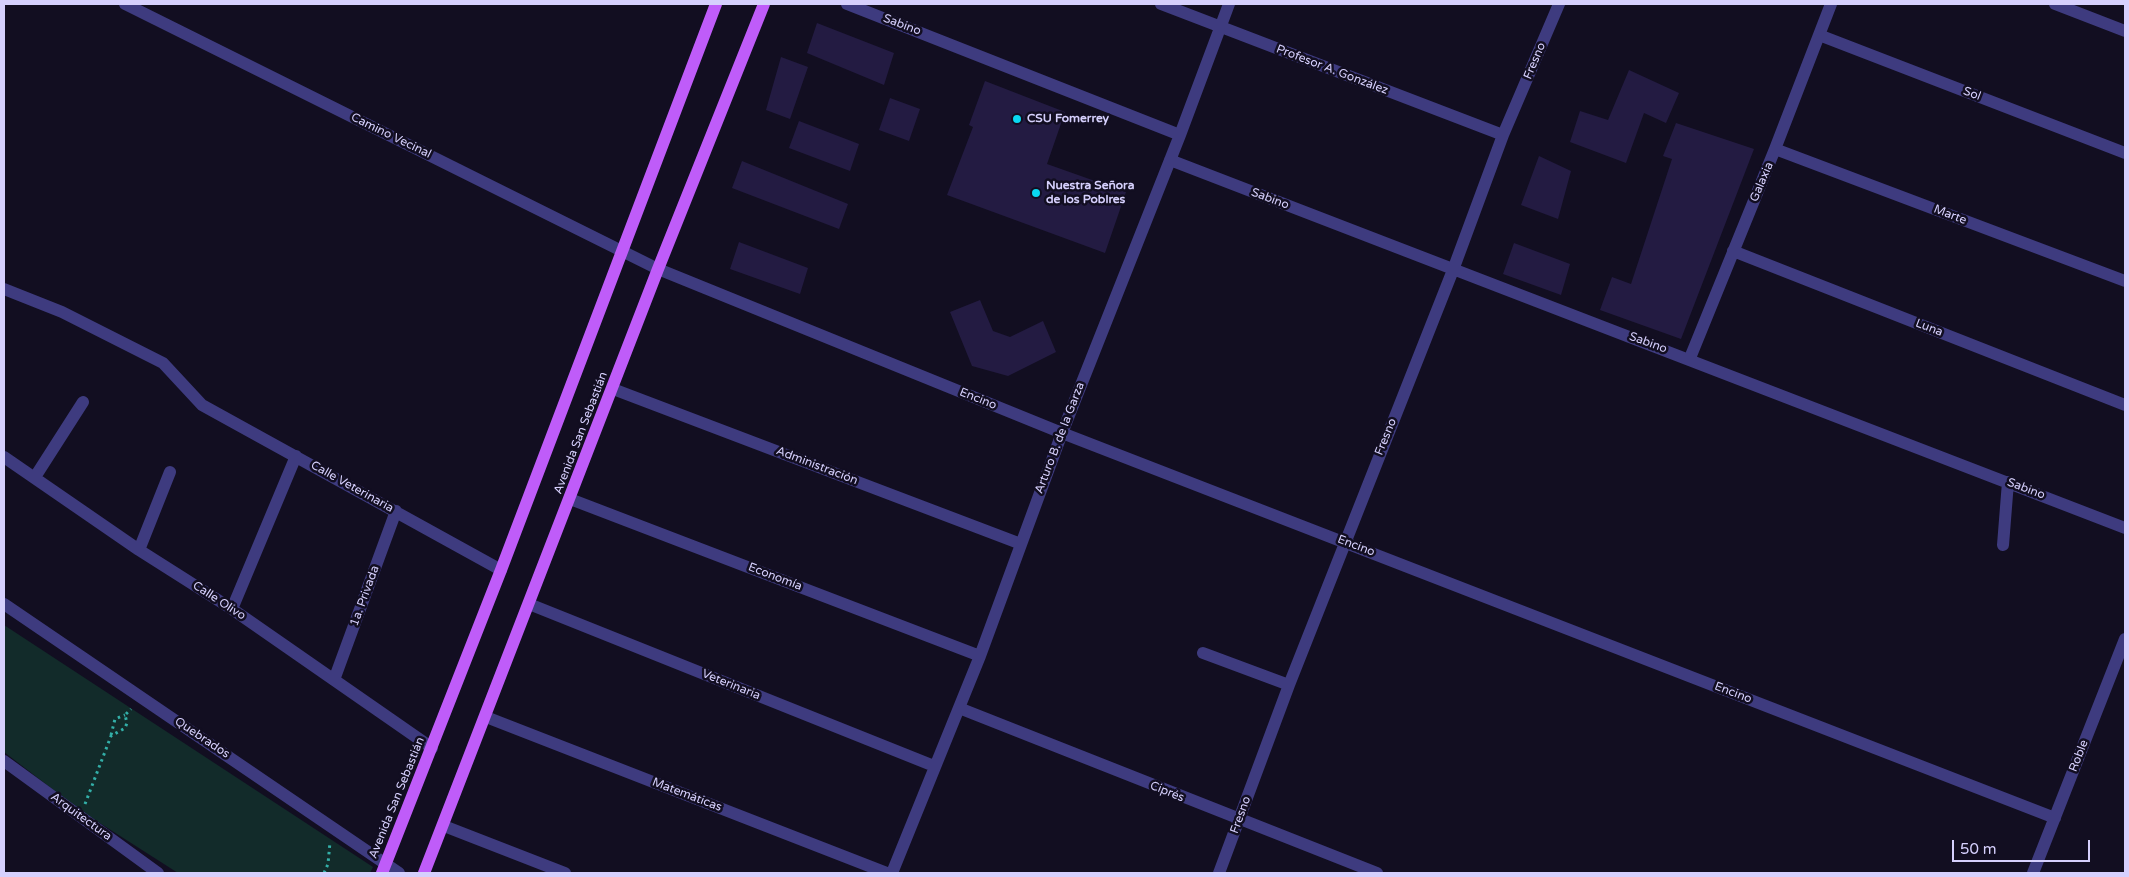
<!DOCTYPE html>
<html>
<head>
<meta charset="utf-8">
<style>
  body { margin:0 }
  #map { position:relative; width:2129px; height:877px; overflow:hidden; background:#120e21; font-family:"Varela Round",sans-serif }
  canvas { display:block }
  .frame { position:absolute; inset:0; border:5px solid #d6d0fd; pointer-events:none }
  .scale { position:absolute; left:1952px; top:840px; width:138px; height:22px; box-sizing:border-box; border:2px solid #d6d0fd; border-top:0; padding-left:6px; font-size:15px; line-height:18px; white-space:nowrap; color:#d6d0fd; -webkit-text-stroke:4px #120e21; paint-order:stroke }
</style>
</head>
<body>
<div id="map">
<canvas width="2129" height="877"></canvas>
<div class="frame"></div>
<div class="scale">50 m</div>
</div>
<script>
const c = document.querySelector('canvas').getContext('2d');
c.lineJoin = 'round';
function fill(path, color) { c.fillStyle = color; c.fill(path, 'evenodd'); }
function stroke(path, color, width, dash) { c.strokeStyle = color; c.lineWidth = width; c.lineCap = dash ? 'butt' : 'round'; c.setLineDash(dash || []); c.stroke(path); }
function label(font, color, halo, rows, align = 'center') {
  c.font = font + ' "Varela Round",sans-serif'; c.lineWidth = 5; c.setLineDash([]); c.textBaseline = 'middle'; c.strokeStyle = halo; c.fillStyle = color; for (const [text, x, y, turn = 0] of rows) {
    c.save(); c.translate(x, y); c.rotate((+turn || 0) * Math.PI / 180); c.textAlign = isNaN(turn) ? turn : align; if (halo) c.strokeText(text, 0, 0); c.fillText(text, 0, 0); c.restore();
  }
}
fill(new Path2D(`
  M4 625 373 867 370 873H178L81 811 4 752Z`), '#122b2a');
fill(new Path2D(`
  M817 23 894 53 884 85 807 53Z
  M781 57 808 67 790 119 766 110Z
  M1629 70 1679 93 1666 123 1644 113 1626 163 1570 142 1580 111 1608 120Z
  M985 81 1065 112 1047 164 1126 192 1105 253 947 195 973 127 969 125Z
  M890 98 920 109 909 141 879 130Z
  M799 121 859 144 850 171 789 148Z
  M1676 123 1754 149 1681 339 1600 310 1612 277 1631 284 1672 159 1663 156Z
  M1539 156 1571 171 1558 219 1521 205Z
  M742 161 848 204 839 229 732 188Z
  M739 242 808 268 800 294 730 269Z
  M1514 243 1570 264 1561 295 1503 274Z
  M980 300 993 331 1010 337 1043 321 1056 352 1008 376 972 366 950 312Z`), '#231b42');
stroke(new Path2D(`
  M111 735 115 719 125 715
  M85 804 111 736 125 728 127 723 125 715 131 709
  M324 873 328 864 330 842`), '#33afa8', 3, [2.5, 4]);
stroke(new Path2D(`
  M125 4 658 269 1062 433 2055 818
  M847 4 1180 135
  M1161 4 1503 135
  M2055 4 2125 31
  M1819 35 2125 153
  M1775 149 2125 281
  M1170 160C1488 283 1807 404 2125 528
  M1733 251 2125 405
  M4 289 62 312 163 363 202 405 501 570
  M1690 358 1775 149 1831 4
  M613 389 1021 544
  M4 457 139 550 232 609 432 748
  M35 477 83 402
  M570 499 980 656
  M2003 545 2008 482
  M139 550 170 472
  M4 604 399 873
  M529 604 934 766
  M232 609 296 456
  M1203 653 1289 685
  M334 680 396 511
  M959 708 1377 873
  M486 717 887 873
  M4 761 158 873
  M444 826 565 873
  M892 873 980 656 1062 433 1180 135 1229 4
  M1219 873 1289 685 1453 270 1503 135 1559 4
  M2033 873 2125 639`), '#3e3b7f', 12);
stroke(new Path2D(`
  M382 873 501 570 716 4
  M424 873 658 269 764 4`), '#bf5cf9', 12);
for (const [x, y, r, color] of [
  [1017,119,5,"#09d8f1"],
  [1036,193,5,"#09d8f1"]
]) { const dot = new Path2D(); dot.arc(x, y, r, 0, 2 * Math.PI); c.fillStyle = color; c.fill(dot); stroke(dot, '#120e21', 2); }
label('12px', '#d6d0fd', '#120e21', [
  ["Sabino",902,25,21],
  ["Fresno",1535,61,-67],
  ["Profesor A. González",1332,70,21],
  ["Sol",1972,94,21],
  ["Camino Vecinal",391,136,26],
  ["Galaxia",1762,182,-67],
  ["Sabino",1270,199,21],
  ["Marte",1950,215,21],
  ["Luna",1929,328,21],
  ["Sabino",1648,343,20],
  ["Encino",978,399,22],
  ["Avenida San Sebastián",581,433,-69],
  ["Fresno",1386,437,-68],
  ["Arturo B. de la Garza",1060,438,-69],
  ["Administración",817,466,21],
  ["Calle Veterinaria",352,487,29],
  ["Sabino",2026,489,21],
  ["Encino",1356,546,21],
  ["Economía",775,577,21],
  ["1a. Privada",365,596,-70],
  ["Calle Olivo",219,601,33],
  ["Veterinaria",731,685,22],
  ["Encino",1733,693,21],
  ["Quebrados",202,738,34],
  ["Roble",2079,756,-69],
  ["Ciprés",1167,792,22],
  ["Matemáticas",687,795,21],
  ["Avenida San Sebastián",397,798,-68],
  ["Fresno",1241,815,-70],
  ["Arquitectura",81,817,36]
]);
label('bold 12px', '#d6d0fd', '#120e21', [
  ["CSU Fomerrey",1027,119],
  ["Nuestra Señora",1046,186],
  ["de los Poblres",1046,200]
], 'left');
</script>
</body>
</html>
